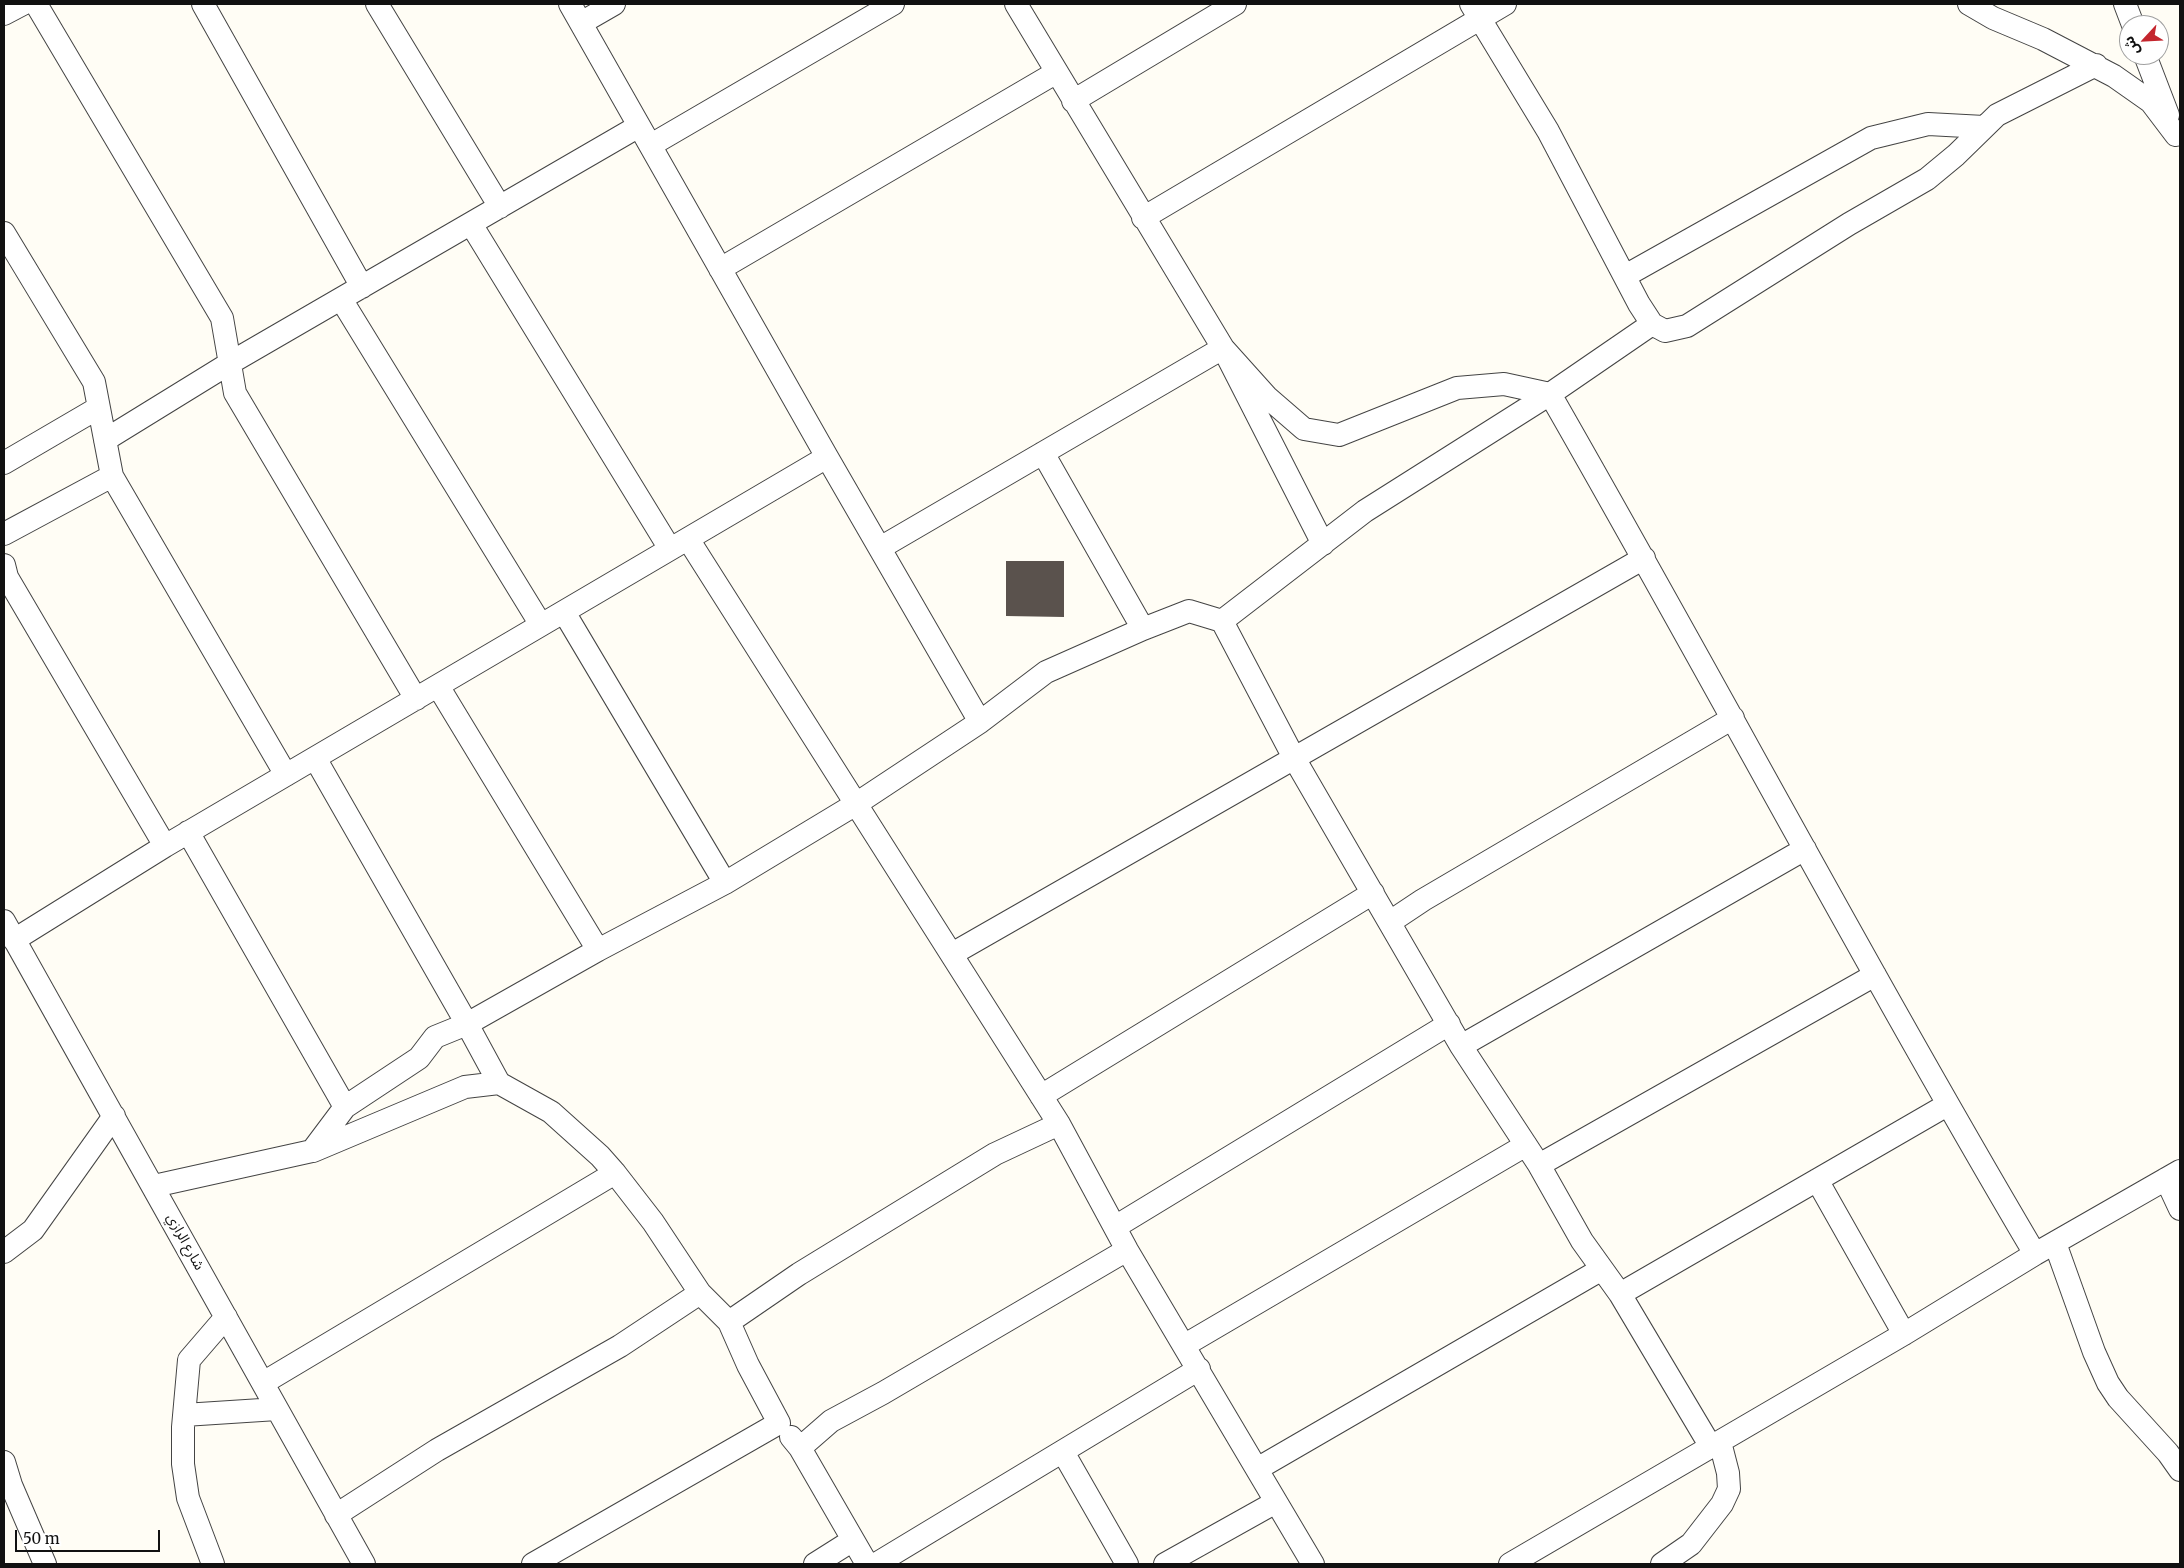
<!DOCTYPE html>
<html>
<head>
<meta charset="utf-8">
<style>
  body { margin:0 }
  #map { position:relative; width:2184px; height:1568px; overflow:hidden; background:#fffdf5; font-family:Merriweather,"Noto Sans Arabic",serif }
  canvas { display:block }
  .frame { position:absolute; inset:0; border:5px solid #111; pointer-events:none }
  .north { position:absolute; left:2119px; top:15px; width:50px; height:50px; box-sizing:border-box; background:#fff; border:1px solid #a0a0a0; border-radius:50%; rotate:245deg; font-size:14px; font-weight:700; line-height:20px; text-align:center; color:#111 }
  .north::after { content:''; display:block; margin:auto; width:18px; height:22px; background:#c4262e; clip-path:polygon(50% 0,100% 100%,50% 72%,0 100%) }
  .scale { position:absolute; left:15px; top:1530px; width:145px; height:22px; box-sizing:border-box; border:2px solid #111; border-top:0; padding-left:6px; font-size:15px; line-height:18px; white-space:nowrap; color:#111; -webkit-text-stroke:4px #fff; paint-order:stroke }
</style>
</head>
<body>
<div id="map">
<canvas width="2184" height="1568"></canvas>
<div class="frame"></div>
<div class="north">ش</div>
<div class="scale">50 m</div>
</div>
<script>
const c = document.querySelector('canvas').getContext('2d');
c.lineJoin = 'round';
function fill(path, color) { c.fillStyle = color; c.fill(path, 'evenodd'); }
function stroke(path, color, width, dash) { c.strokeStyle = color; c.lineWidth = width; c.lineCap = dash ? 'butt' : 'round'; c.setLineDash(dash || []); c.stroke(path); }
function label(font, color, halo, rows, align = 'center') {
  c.font = font + ' Merriweather,"Noto Sans Arabic",serif'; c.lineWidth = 5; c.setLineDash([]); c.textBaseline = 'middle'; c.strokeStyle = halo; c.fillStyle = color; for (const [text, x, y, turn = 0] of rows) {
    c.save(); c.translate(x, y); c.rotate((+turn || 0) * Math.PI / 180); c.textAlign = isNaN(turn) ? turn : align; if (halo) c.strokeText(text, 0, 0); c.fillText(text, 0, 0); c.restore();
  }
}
fill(new Path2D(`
  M1006 561H1064V617L1006 616Z`), '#5a524d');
const minor = new Path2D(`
  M36 4 222 318 235 393 416 699
  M203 4 362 287
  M377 4 500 207
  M570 4 827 457 980 722
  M1016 4 1223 348 1323 544
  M1471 4 1548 131 1639 304 1652 324 1665 331 1687 326 1849 224 1927 179 1956 155 1997 115 2096 65
  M1969 4 1993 18 2043 39 2114 76 2151 102 2176 135
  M2125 4 2133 25
  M4 14 23 4
  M581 23 614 4
  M2145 55 2168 115
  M1073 101 1235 4
  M651 145 893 4
  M1143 218 1505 4
  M471 224 670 549
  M4 233 94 382 112 476 286 775
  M720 269 1057 72
  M1625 276 1871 138 1928 124 1984 127
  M341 299 541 625
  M1223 348 1267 397 1304 429 1339 435 1457 388 1504 384 1550 394C1714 680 1868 971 2035 1254
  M105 440 230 363 639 126
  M1043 453 1143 629
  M4 463 98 408
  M4 534 112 476
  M688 539 1059 1124 1127 1250 1313 1564
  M880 548 1223 348
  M4 565 7 577 165 846
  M564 612 725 883
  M1222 621 1365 511 1550 394 1652 324
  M438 686 598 950
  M315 758 467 1024 499 1083
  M188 832 345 1107
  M4 921 364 1564
  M1390 922 1423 900 1733 718
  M14 940 165 846 827 457
  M952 954 1644 558
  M1461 1046 1805 849
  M1041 1096 1373 893
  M313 1151 465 1087 499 1083 551 1112 600 1156 615 1173 653 1222 700 1293 729 1322 748 1365 779 1423 533 1564
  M1539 1165 1875 975
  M2166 1179 2180 1209
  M1817 1180 1904 1334
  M154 1186 312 1151 345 1107 419 1058 435 1037 467 1024 598 950 725 883 856 804 980 722 1046 672 1143 629 1189 611 1222 621 1294 758 1461 1046 1539 1165 1582 1241 1620 1294 1711 1447
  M1115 1227 1449 1024
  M2055 1243 2094 1352 2108 1383 2118 1398 2168 1453 2180 1470
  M4 1252 33 1230 114 1116
  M1620 1294 1947 1105
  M729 1322 799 1274 995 1154 1059 1124
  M1185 1345 1526 1145
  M263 1383 615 1173
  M184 1415 277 1409
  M791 1437 800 1448 867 1564
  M800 1448 831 1421 883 1393 1127 1250
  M1063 1452 1127 1564
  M4 1462 11 1485 45 1564
  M1257 1469 1602 1269
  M336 1515 437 1450 620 1346 700 1293
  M213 1564 188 1498 183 1464V1427L189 1360 226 1317
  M815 1564 853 1540
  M876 1564 1199 1369
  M1165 1564 1276 1502
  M1510 1564 1904 1334 2035 1254 2180 1171
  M1662 1564 1691 1544 1722 1504 1729 1489 1728 1473 1720 1442`);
stroke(minor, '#444', 24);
stroke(minor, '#fff', 22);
label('14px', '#111', '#fff', [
  ["شارع الرازي",185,1242,61]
]);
</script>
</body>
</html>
